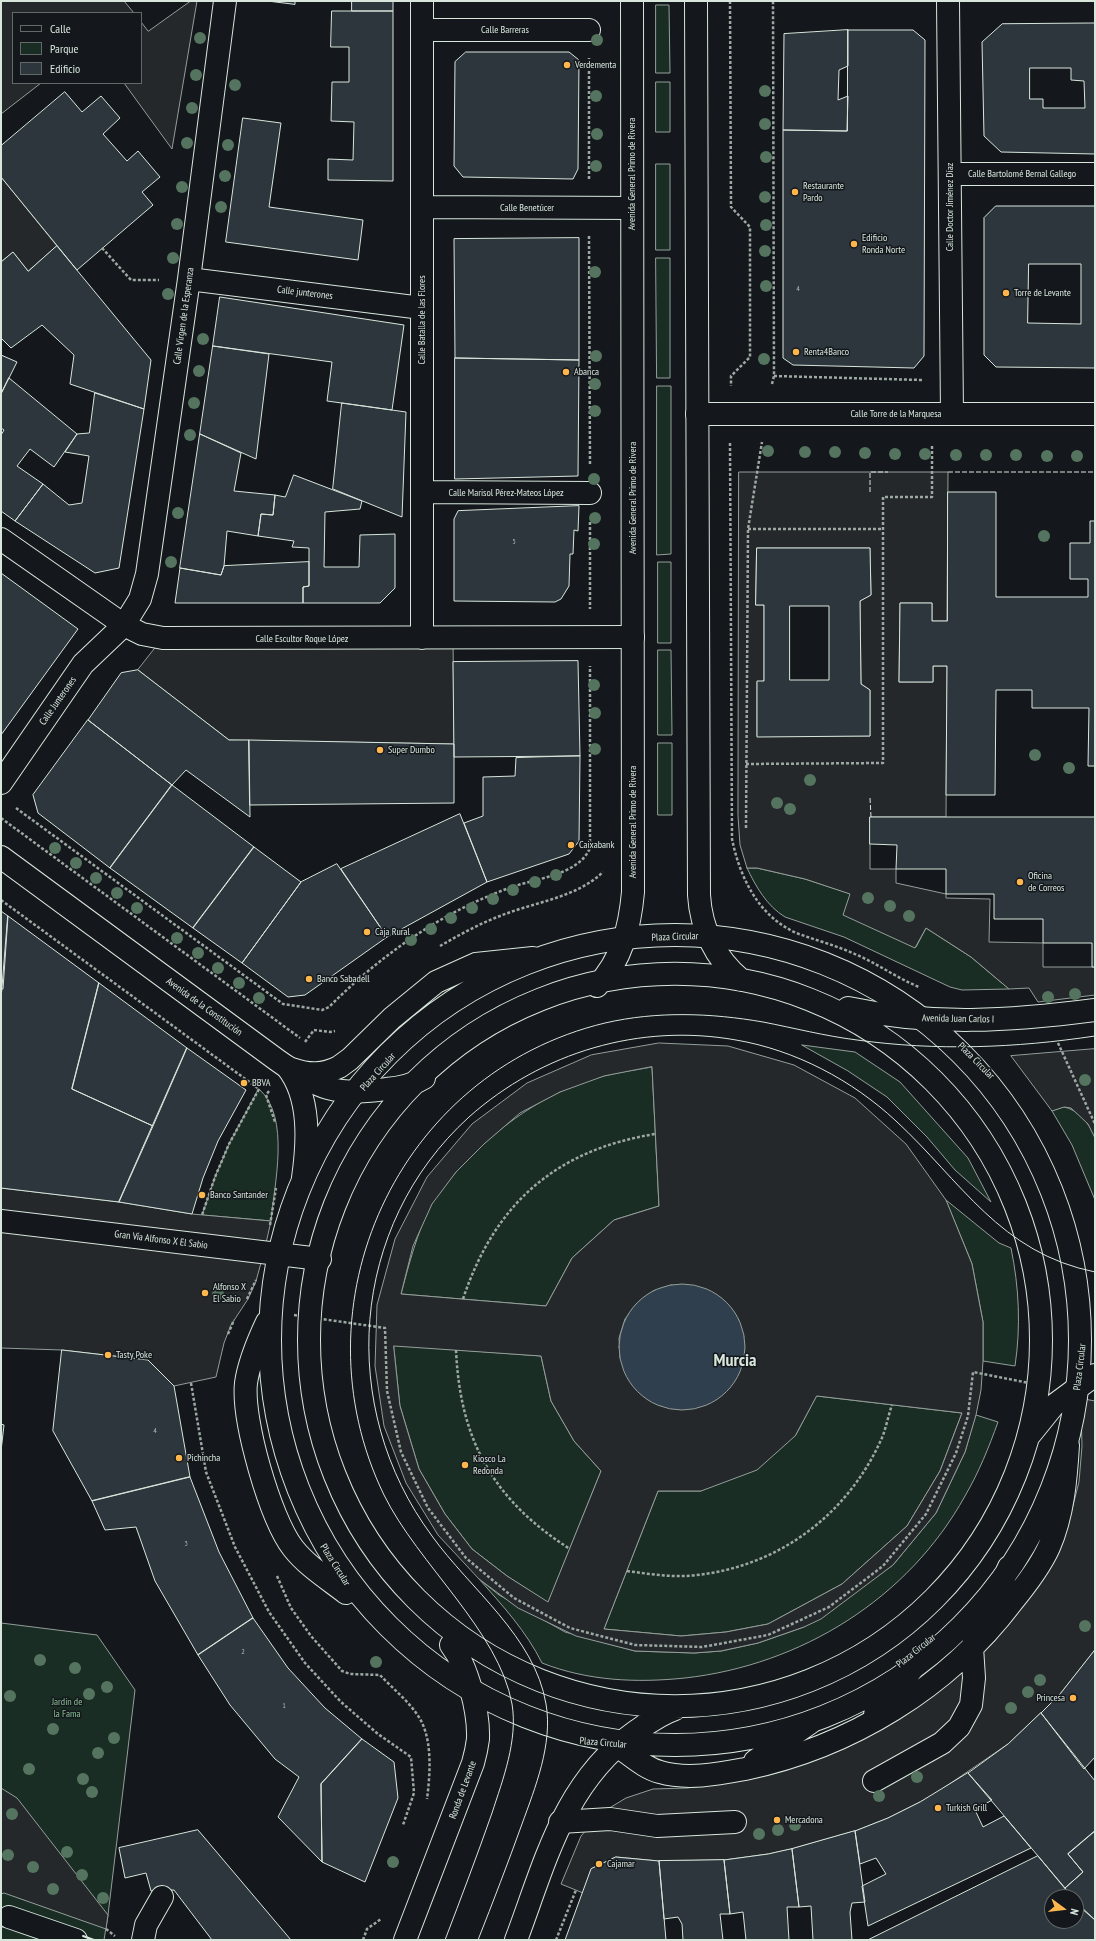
<!DOCTYPE html>
<html>
<head>
<meta charset="utf-8">
<style>
  body { margin:0 }
  #map { position:relative; width:1096px; height:1941px; overflow:hidden; background:#14181c; font-family:"PT Sans Narrow",sans-serif }
  canvas { display:block }
  .frame { position:absolute; inset:0; border:2px solid #d8e6dc; pointer-events:none }
  .legend { position:absolute; left:12px; top:12px; width:130px; height:72px; box-sizing:border-box; background:#14181c; border:1px solid #626a69; margin:0; padding:5px 7px; list-style:none; font-size:12px; color:#d8e6dc }
  .legend li { display:flex; align-items:center; gap:8px; height:20px }
  .legend b { width:20px; border:1px solid #626a69 }
  .north { position:absolute; left:1044px; top:1889px; width:40px; height:40px; box-sizing:border-box; background:#14181c; border:1px solid #626a69; border-radius:50%; rotate:105deg; font-size:11px; font-weight:700; line-height:16px; text-align:center; color:#d8e6dc }
  .north::after { content:''; display:block; margin:auto; width:14px; height:18px; background:#ffb74d; clip-path:polygon(50% 0,100% 100%,50% 72%,0 100%) }
</style>
</head>
<body>
<div id="map">
<canvas width="1096" height="1941"></canvas>
<div class="frame"></div>
<ul class="legend">
<li><b style="height:5px;background:#14181c"></b>Calle</li>
<li><b style="height:11px;background:#1a2d24"></b>Parque</li>
<li><b style="height:11px;background:#2c363c"></b>Edificio</li>
</ul>
<div class="north">N</div>
</div>
<script>
const c = document.querySelector('canvas').getContext('2d');
c.lineJoin = 'round';
function fill(path, color) { c.fillStyle = color; c.fill(path, 'evenodd'); }
function stroke(path, color, width, dash) { c.strokeStyle = color; c.lineWidth = width; c.lineCap = dash ? 'butt' : 'round'; c.setLineDash(dash || []); c.stroke(path); }
function label(font, color, halo, rows, align = 'center') {
  c.font = font + ' "PT Sans Narrow",sans-serif'; c.lineWidth = 3; c.setLineDash([]); c.textBaseline = 'middle'; c.strokeStyle = halo; c.fillStyle = color; for (const [text, x, y, turn = 0] of rows) {
    c.save(); c.translate(x, y); c.rotate((+turn || 0) * Math.PI / 180); c.textAlign = isNaN(turn) ? turn : align; if (halo) c.strokeText(text, 0, 0); c.fillText(text, 0, 0); c.restore();
  }
}
const green = new Path2D(`
  M656 5H669L670 73H656Z
  M656 82H670V132H656Z
  M656 164H670V250H656Z
  M656 258H670V378H657Z
  M657 386H671V554L657 555Z
  M658 562H671V643H658Z
  M658 650H671L672 735H658Z
  M658 743H672V815H658Z
  M747 868H757L805 879 851 894 916 947 926 928 971 957 1009 989 962 990 950 987 844 937 785 917C767 906 756 887 747 868Z
  M802 1045 855 1052 900 1082 968 1158 991 1202 955 1170 927 1137 887 1097 848 1071Z
  M652 1067 659 1206 614 1220 572 1258 546 1306 401 1294C409 1264 417 1233 431 1205 441 1187 457 1171 471 1156 508 1119 553 1089 604 1076 620 1072 636 1070 652 1067Z
  M259 1089C291 1117 274 1185 271 1221L202 1215 215 1177 229 1144Z
  M1064 1107C1077 1109 1090 1124 1095 1137 1096 1147 1095 1187 1095 1200L1072 1145 1052 1111Z
  M946 1200 999 1243 1011 1248C1019 1287 1021 1326 1015 1366L983 1361V1322L972 1264Z
  M394 1345 541 1356 551 1401 574 1441 601 1471 548 1603 507 1576 472 1549 445 1514 419 1469 400 1406Z
  M817 1396 962 1413 940 1471 907 1526 842 1584 768 1624 726 1632 681 1636 604 1629 658 1491H701L795 1436Z
  M976 1415 998 1422C989 1447 979 1472 965 1496 908 1599 801 1665 685 1678 637 1683 588 1681 542 1663 526 1631 503 1606 479 1579L499 1595 565 1632 635 1651 694 1653 721 1651 758 1643 804 1627 893 1565 936 1513 965 1452Z
  M1 1623 97 1635 135 1690 108 1915 104 1940H94L67 1929 1 1910Z
  M1 1927 14 1928 47 1940H1Z`);
fill(green, '#1a2d24');
stroke(green, '#939e99', 1);
const parking = new Path2D(`
  M1 1H124L134 13H13V83H41L1 114Z
  M191 1H197L172 149 124 83H141V22L148 31Z
  M1 177 57 246 28 271 13 252 1 262Z
  M739 472H948L947 621H932V603H900L899 682H933V666H947L946 817H870V869H896V883L946 894V898L990 899 989 942 1043 943V967H1095V995L1038 1002 1029 988 1009 989 971 957 926 928 915 948 843 915 850 894 805 879 757 868H747L740 845 738 816ZM757 548H870L871 595 860 601 861 684 870 690V736H757V682L764 681V605H756Z
  M163 638H453L454 744 229 740 138 670Z
  M659 1043 728 1046 794 1065 855 1098 906 1144 946 1200 972 1264 983 1322V1361L981 1390 976 1415 965 1452 936 1513 893 1565 821 1619 804 1627 758 1643 721 1651 694 1653 635 1651 576 1636 518 1608 479 1579 438 1535 406 1483 384 1426 375 1366 377 1305 395 1239 427 1177 472 1124 527 1083 591 1055ZM652 1067 659 1206 614 1220 572 1258 546 1306 401 1294 413 1246 432 1204 456 1172 484 1144 520 1113 560 1092 604 1076ZM672 1285 726 1303 738 1319 744 1337 620 1358 619 1338 625 1319 637 1303 653 1291ZM394 1346 541 1356 551 1401 574 1441 601 1471 548 1602 507 1576 472 1549 445 1514 419 1469 400 1406ZM817 1396 962 1413 940 1471 907 1526 842 1584 768 1624 726 1632 681 1636 604 1629 658 1491H701L757 1470 795 1436Z
  M1095 1049V1138L1088 1124 1071 1108 1064 1107 1052 1111 1011 1056Z
  M1 1188 119 1202 192 1214 271 1221 264 1252 256 1281 248 1299 231 1325 224 1343 216 1377 174 1386 148 1360 62 1350 1 1348Z
  M1084 1399 1095 1401V1650L1060 1694 1041 1713 1008 1744 932 1796 888 1818 855 1831 792 1849 768 1854 724 1860 659 1861 616 1857 591 1869 583 1893 561 1884 581 1836 601 1813 626 1798 653 1789 687 1788 732 1782 772 1774 816 1760 858 1741 900 1718 964 1670 993 1643 1015 1617 1042 1580 1070 1517 1079 1482 1082 1446 1081 1411Z
  M1 1788 17 1798 108 1915 106 1929 4 1893 1 1894Z`);
fill(parking, '#24282b');
stroke(parking, '#939e99', 1);
const water = new Path2D(`
  M619 1347a63 63 0 1 1 126 0a63 63 0 1 1-126 0Z`);
fill(water, '#2f3f4d');
stroke(water, '#939e99', 1);
const building = new Path2D(`
  M268 1H295V4Z
  M352 1H393V11H352Z
  M332 11H393V181L328 180V159L353 160 354 122 331 121 332 82H349V47H331Z
  M1091 23H1095V154L1001 152 984 136 982 42 1002 24ZM1030 68H1071V80L1084 81 1085 108H1043V99H1030Z
  M848 30H913L925 40 924 356 914 368 793 365 783 358V130L847 131Z
  M848 30V66L839 70 838 100 848 96 847 131 783 130 784 34Z
  M466 52H569L579 60 578 169 573 179 463 177 454 166 455 62Z
  M65 92 82 112 101 96 120 118 103 134 127 161 138 151 160 177 142 192 153 205 77 270 1 177V146Z
  M243 118 281 123 269 207 363 220 358 260 226 242Z
  M996 206H1095V368L996 367 984 355V218ZM1029 264H1081V324L1028 323Z
  M579 238V360L455 358 454 239Z
  M57 246 151 360 144 409 70 384 74 355 42 325 11 348 1 338V262L13 252 28 271Z
  M220 297 404 325 392 410 327 401 332 362 213 346Z
  M213 346 269 354 256 459 200 434Z
  M1 355 17 362 1 394Z
  M455 358 579 360 578 476 455 479Z
  M9 378 77 434 54 467 30 449 17 466 43 484 15 521 1 511V435L4 430 1 428V394Z
  M95 393 144 409 119 568 95 573 15 521 43 484 69 505 82 503 89 456 65 452 77 434 89 433Z
  M342 403 406 412 402 517 333 489Z
  M200 434 241 453 234 491 275 495 273 515 261 514 258 536 227 531 224 566 221 575 180 568Z
  M294 475 362 501 360 509 325 512 324 567H359L360 535 395 534V588L380 603H303V587L309 586V548L292 547 294 541 258 536 261 514 273 515 275 495 285 497Z
  M948 492H996V597H1088V579H1070V543H1090V521H1095V766H1088L1089 708H1032V690H996L995 795H946L947 666H933V682H899L900 603H932V621H947Z
  M579 506 578 531 574 530 573 554H570L569 586 561 599 555 602 454 601V519L458 511Z
  M757 548H870L871 595 860 601 861 684 870 690V736L757 737V681H764V605H756ZM790 606H829V680H790Z
  M309 562V586L303 587V603H175L180 568 221 575 224 566Z
  M1 573 78 629 1 735Z
  M578 661 580 756 454 757 453 662Z
  M138 670 229 740H249L250 817 186 770 172 785 88 720 121 673Z
  M88 720 172 785 110 868 38 813 33 795Z
  M249 740 454 744V803L250 805Z
  M580 756 579 841 569 854 487 882 464 823 483 816V777L515 776 516 758Z
  M172 785 254 847 193 928 110 868Z
  M460 814 487 882 387 937 341 869Z
  M870 817H1095V967H1092V943H1043V919H994V894H946V869H896L897 845 870 844Z
  M254 847 301 882 242 963 193 928Z
  M337 864 387 937 305 995 288 997 242 963 301 882Z
  M1 911 8 916 3 989H1Z
  M8 916 99 983 72 1089 153 1126 119 1202 1 1188V1000Z
  M99 983 187 1048 153 1126 72 1089Z
  M187 1048 246 1090 218 1141 203 1178 192 1214 119 1202Z
  M62 1350 148 1360 174 1386 190 1477 92 1501 53 1431Z
  M1 1424 4 1425 1 1451Z
  M190 1477 219 1552 253 1618 198 1655 155 1581 136 1527 105 1530 92 1501Z
  M253 1618 288 1668 325 1708 362 1739 321 1784 322 1862 278 1817 299 1777 275 1759 230 1705 198 1655Z
  M1095 1650V1757L1084 1769 1041 1713 1060 1694Z
  M1041 1713 1095 1781V1831L1068 1854 1083 1872 1065 1888 968 1773 1008 1744Z
  M362 1739 394 1762 398 1798 365 1882 322 1862 321 1784Z
  M968 1773 992 1800 975 1810 983 1827 1004 1816 1031 1848 868 1926 862 1886 886 1874 876 1858 860 1864 855 1831 888 1818 920 1802Z
  M198 1830 291 1940H212L174 1890 151 1891 146 1873 125 1878 119 1848Z
  M855 1831 865 1902 852 1903 850 1912 852 1940H813L811 1906 799 1907 792 1849Z
  M1095 1831V1920L1081 1908 1076 1902V1897H1072L1065 1888 1083 1872 1068 1854Z
  M792 1849 799 1907H787L789 1940H746L743 1912 730 1914 724 1860 768 1854Z
  M1038 1856 1072 1897H1052V1921H1076V1902L1095 1920V1940H868Z
  M616 1857 659 1861 666 1940H565L591 1869Z
  M724 1860 730 1914H720L723 1940H683L682 1924 678 1917 664 1919 659 1861Z`);
fill(building, '#2c363c');
stroke(building, '#d8e6dc', 1);
const minor = new Path2D(`
  M422 1V638
  M948 1 952 414
  M422 30H589
  M950 174H1095
  M422 207 632 208
  M189 279 422 308
  M697 414H1095
  M422 492 590 493
  M1 539 124 625 142 634 163 638 633 637
  M1 783 83 664 124 625 140 599 147 574 189 279 225 1
  M270 1340a405 405 0 1 1 810 0a405 405 0 1 1-810 0Z
  M287 1067C311 1097 308 1142 303 1178
  M292 1069C309 1075 323 1075 339 1067L350 1059 392 1018 436 982 476 964 533 958
  M1 1221 320 1259
  M267 1322C258 1341 249 1362 246 1383 242 1420 270 1518 293 1548 307 1566 328 1579 346 1593
  M875 1714 918 1662
  M617 1746C631 1755 644 1768 660 1772 687 1780 718 1774 745 1769 850 1747 947 1688 1012 1602 1026 1585 1040 1567 1049 1547 1063 1515 1066 1479 1068 1445
  M755 1761 810 1723
  M874 1781 942 1743 959 1727 971 1705 974 1678 972 1647 1009 1567
  M560 1822 610 1819 657 1826 735 1822
  M9 1917 76 1940
  M143 1940 146 1925 162 1897`);
const major = new Path2D(`
  M696 1 699 895C701 928 715 958 741 980
  M1 857 277 1060C316 1088 337 1097 386 1089 398 1088 413 1085 424 1078
  M309 1340a366 366 0 1 1 732 0a366 366 0 1 1-732 0Z
  M597 986C622 960 630 926 633 892L632 1
  M848 1008C932 1026 1011 1021 1095 1010
  M1028 1437 1053 1406 1095 1375
  M405 1940 473 1763C475 1756 477 1747 478 1739 479 1712 468 1667 451 1645
  M516 1940C545 1863 564 1782 635 1732 648 1723 660 1714 675 1709`);
stroke(minor, '#d8e6dc', 24);
stroke(major, '#d8e6dc', 24);
stroke(new Path2D(`
  M730 1 731 207 750 227V357L731 376V386
  M589 179V58
  M589 236 590 465
  M102 248 131 280H159
  M774 376 922 380
  M772 384 774 376 773 1
  M730 443 732 839C740 878 759 918 799 934 818 941 838 946 857 955 878 964 897 978 919 987
  M590 522V609
  M748 529H882
  M746 764 883 763V497H932V445
  M16 808 283 1004 322 1010 329 1007C381 955 440 913 509 888 535 878 578 876 590 848V666
  M1 818 300 1038
  M746 828 748 529 762 442
  M1 900 259 1089 229 1144 215 1177 202 1215
  M440 946C459 935 479 924 500 916 534 902 576 898 603 872
  M305 1042 314 1030 330 1032 335 1031
  M1058 1043 1095 1124
  M269 1091 266 1095 275 1122
  M270 1225 276 1188
  M247 1299 256 1280
  M463 1299C495 1203 556 1150 655 1134
  M294 1315 385 1328 387 1391 401 1452 428 1508 466 1558 514 1598 570 1628 635 1645 702 1647 768 1635 829 1607 883 1566 926 1514 956 1453 968 1416 973 1372 1034 1384
  M228 1334 234 1320
  M456 1350C460 1440 493 1500 570 1549
  M191 1383 206 1472 235 1547 269 1612 305 1663 341 1702 378 1734 411 1757 414 1793 403 1825
  M627 1571C650 1574 673 1578 697 1575 779 1566 847 1515 881 1440 886 1429 888 1416 892 1405
  M277 1576 291 1608 311 1636 342 1671 350 1674 380 1675C394 1690 415 1706 423 1725 432 1746 430 1776 427 1799
  M106 1929 115 1936
  M363 1940 367 1929 381 1919
  M556 1940 576 1890`), '#9da8a2', 2.5, [3, 2]);
stroke(minor, '#14181c', 22);
stroke(major, '#14181c', 22);
stroke(new Path2D(`
  M445 1940C461 1898 477 1856 492 1813 503 1779 518 1740 512 1704 499 1631 418 1564 384 1495 292 1305 397 1073 605 1023 657 1011 711 1013 763 1022 794 1028 825 1036 857 1040 937 1051 1015 1048 1095 1036
  M478 1940C493 1902 508 1863 522 1824 535 1788 553 1744 546 1704 535 1637 470 1589 432 1536 337 1408 349 1226 469 1117 542 1052 640 1023 736 1040 795 1050 852 1080 896 1121 961 1181 1000 1253 1095 1272`), '#d8e6dc', 1);
stroke(new Path2D(`
  M948 472H1095
  M870 492V472H888
  M870 798 871 817`), '#d8e6dc', 1, [5, 2]);
stroke(new Path2D(`
  M83 1936 94 1940`), '#d8e6dc', 2);
c.fillStyle = '#55745f';
for (const [x, y] of [
  [200,38],
  [597,40],
  [196,75],
  [235,85],
  [765,91],
  [596,96],
  [192,108],
  [765,124],
  [597,134],
  [187,143],
  [228,145],
  [766,157],
  [596,166],
  [225,176],
  [182,187],
  [765,197],
  [221,207],
  [177,224],
  [766,225],
  [765,251],
  [173,258],
  [595,272],
  [766,286],
  [168,294],
  [203,339],
  [596,356],
  [764,359],
  [199,371],
  [595,384],
  [194,403],
  [595,411],
  [190,435],
  [768,451],
  [805,452],
  [835,452],
  [865,453],
  [895,454],
  [925,454],
  [956,455],
  [986,455],
  [1016,455],
  [1047,456],
  [1077,456],
  [594,479],
  [178,513],
  [595,518],
  [1044,536],
  [594,544],
  [171,562],
  [594,685],
  [595,713],
  [595,749],
  [1035,755],
  [1069,768],
  [810,780],
  [777,803],
  [790,809],
  [55,848],
  [76,863],
  [556,875],
  [96,878],
  [535,882],
  [513,890],
  [117,893],
  [868,898],
  [493,899],
  [890,906],
  [137,908],
  [472,908],
  [909,916],
  [451,918],
  [431,929],
  [177,938],
  [411,940],
  [198,953],
  [218,968],
  [239,983],
  [1075,994],
  [1048,997],
  [259,998],
  [1085,1080],
  [218,1294],
  [1085,1626],
  [40,1660],
  [376,1662],
  [75,1668],
  [1040,1680],
  [107,1687],
  [1028,1692],
  [89,1694],
  [10,1696],
  [1011,1708],
  [53,1729],
  [114,1738],
  [98,1753],
  [29,1769],
  [917,1777],
  [83,1779],
  [92,1792],
  [879,1796],
  [12,1814],
  [795,1825],
  [778,1830],
  [759,1834],
  [67,1852],
  [8,1855],
  [393,1862],
  [33,1867],
  [82,1875],
  [53,1889],
  [103,1898]
]) { c.beginPath(); c.arc(x, y, 6, 0, 2 * Math.PI); c.fill(); }
for (const [x, y, r, color] of [
  [567,65,4,"#ffb74d"],
  [795,192,4,"#ffb74d"],
  [854,244,4,"#ffb74d"],
  [1006,293,4,"#ffb74d"],
  [796,352,4,"#ffb74d"],
  [566,372,4,"#ffb74d"],
  [380,750,4,"#ffb74d"],
  [571,845,4,"#ffb74d"],
  [1020,882,4,"#ffb74d"],
  [367,932,4,"#ffb74d"],
  [309,979,4,"#ffb74d"],
  [244,1083,4,"#ffb74d"],
  [202,1195,4,"#ffb74d"],
  [205,1293,4,"#ffb74d"],
  [108,1355,4,"#ffb74d"],
  [179,1458,4,"#ffb74d"],
  [465,1465,4,"#ffb74d"],
  [1073,1698,4,"#ffb74d"],
  [938,1808,4,"#ffb74d"],
  [777,1820,4,"#ffb74d"],
  [599,1864,4,"#ffb74d"]
]) { const dot = new Path2D(); dot.arc(x, y, r, 0, 2 * Math.PI); c.fillStyle = color; c.fill(dot); stroke(dot, '#14181c', 1.5); }
label('8px', '#adbab4', null, [
  ["4",798,289],
  ["5",514,542],
  ["4",155,1431],
  ["3",186,1544],
  ["2",243,1652],
  ["1",284,1706]
]);
label('10px', '#d8e6dc', '#14181c', [
  ["Calle Barreras",505,30],
  ["Avenida General Primo de Rivera",632,174,-90],
  ["Calle Bartolomé Bernal Gallego",1022,174],
  ["Calle Doctor Jiménez Díaz",950,207,-90],
  ["Calle Benetúcer",527,208],
  ["Calle junterones",305,293,7],
  ["Calle Virgen de la Esperanza",184,316,-82],
  ["Calle Batalla de las Flores",422,320,-90],
  ["Calle Torre de la Marquesa",896,414],
  ["Calle Marisol Pérez-Mateos López",506,493],
  ["Avenida General Primo de Rivera",633,498,-90],
  ["Calle Escultor Roque López",302,639],
  ["Calle Junterones",58,701,-55],
  ["Avenida General Primo de Rivera",633,822,-90],
  ["Plaza Circular",675,937,-2],
  ["Avenida de la Constitución",204,1007,36],
  ["Avenida Juan Carlos I",958,1019,1],
  ["Plaza Circular",976,1061,45],
  ["Plaza Circular",378,1072,-48],
  ["Gran Vía Alfonso X El Sabio",161,1240,7],
  ["Plaza Circular",1080,1367,-83],
  ["Plaza Circular",335,1565,58],
  ["Plaza Circular",916,1651,-39],
  ["Plaza Circular",603,1743,5],
  ["Ronda de Levante",463,1790,-70]
]);
label('10px', '#d8e6dc', '#14181c', [
  ["Verdementa",575,65],
  ["Restaurante",803,186],
  ["Pardo",803,198],
  ["Edificio",862,238],
  ["Ronda Norte",862,250],
  ["Torre de Levante",1014,293],
  ["Renta4Banco",804,352],
  ["Abanca",574,372],
  ["Super Dumbo",388,750],
  ["Caixabank",579,845],
  ["Oficina",1028,876],
  ["de Correos",1028,888],
  ["Caja Rural",375,932],
  ["Banco Sabadell",317,979],
  ["BBVA",252,1083],
  ["Banco Santander",210,1195],
  ["Alfonso X",213,1287],
  ["El Sabio",213,1299],
  ["Tasty Poke",116,1355],
  ["Pichincha",187,1458],
  ["Kiosco La",473,1459],
  ["Redonda",473,1471],
  ["Princesa",1065,1698,"right"],
  ["Turkish Grill",946,1808],
  ["Mercadona",785,1820],
  ["Cajamar",607,1864]
], 'left');
label('10px', '#8ac095', '#14181c', [
  ["Jardín de",67,1702],
  ["la Fama",67,1714]
]);
label('bold 18px', '#d8e6dc', '#14181c', [
  ["Murcia",735,1361]
]);
</script>
</body>
</html>
